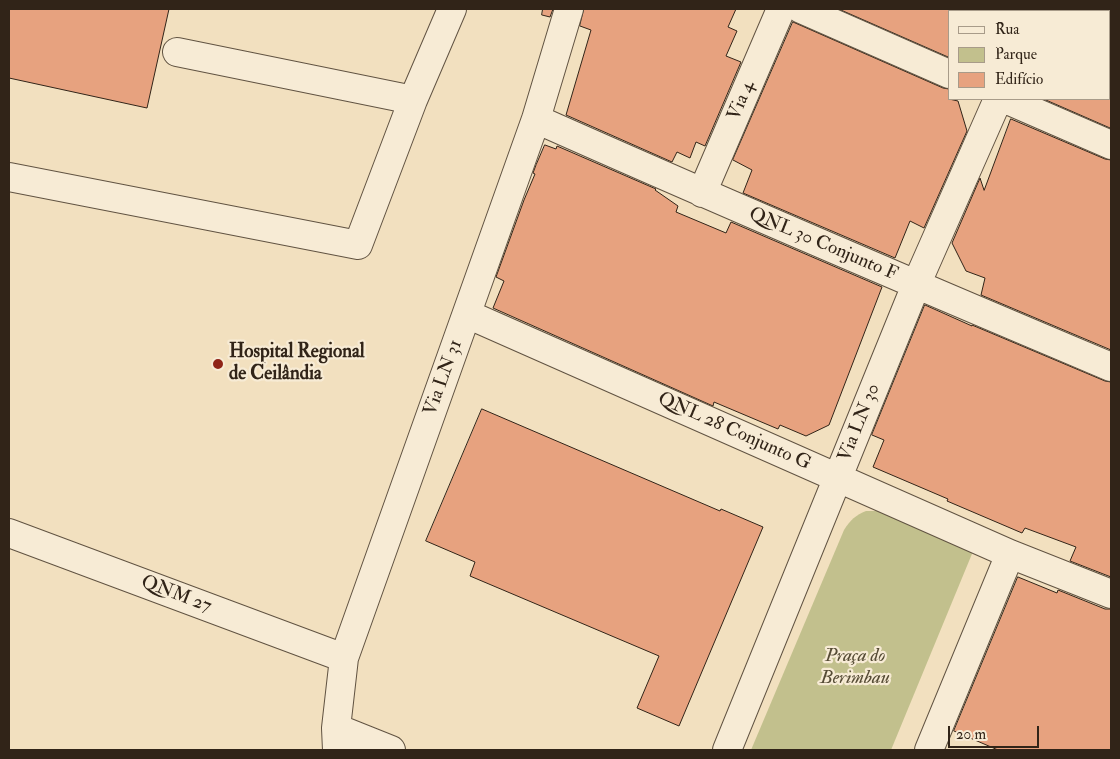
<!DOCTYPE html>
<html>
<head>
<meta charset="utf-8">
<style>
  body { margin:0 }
  #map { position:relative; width:1120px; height:759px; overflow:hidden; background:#f2e0bf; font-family:"IM FELL Double Pica",serif }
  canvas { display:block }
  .frame { position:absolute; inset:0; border:10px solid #312418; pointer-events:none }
  .legend { position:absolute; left:948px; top:10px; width:162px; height:90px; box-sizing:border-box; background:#f7ebd5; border:1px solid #a89b89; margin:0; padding:6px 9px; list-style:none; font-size:15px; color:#312418 }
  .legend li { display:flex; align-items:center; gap:10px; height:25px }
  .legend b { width:25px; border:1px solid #a89b89 }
  .scale { position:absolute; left:948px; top:726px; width:91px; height:22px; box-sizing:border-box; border:2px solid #312418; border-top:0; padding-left:6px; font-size:15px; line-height:18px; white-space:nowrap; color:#312418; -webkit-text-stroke:4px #f7ebd5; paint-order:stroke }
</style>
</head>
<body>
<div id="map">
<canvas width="1120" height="759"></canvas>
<div class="frame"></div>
<ul class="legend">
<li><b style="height:6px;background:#f7ebd5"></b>Rua</li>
<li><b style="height:14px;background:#c2c08d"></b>Parque</li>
<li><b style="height:14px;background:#e7a27f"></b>Edifício</li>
</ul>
<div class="scale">20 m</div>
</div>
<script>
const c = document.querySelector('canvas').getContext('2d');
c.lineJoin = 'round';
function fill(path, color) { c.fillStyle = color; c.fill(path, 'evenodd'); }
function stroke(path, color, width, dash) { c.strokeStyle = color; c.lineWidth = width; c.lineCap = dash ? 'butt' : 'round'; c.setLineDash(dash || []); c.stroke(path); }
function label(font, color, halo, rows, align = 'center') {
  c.font = font + ' "IM FELL Double Pica",serif'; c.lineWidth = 4.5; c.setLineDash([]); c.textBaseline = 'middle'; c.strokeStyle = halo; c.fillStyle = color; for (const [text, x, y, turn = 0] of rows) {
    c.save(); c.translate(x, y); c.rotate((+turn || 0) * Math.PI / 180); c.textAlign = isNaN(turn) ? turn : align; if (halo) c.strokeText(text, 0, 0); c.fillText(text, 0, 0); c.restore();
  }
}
fill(new Path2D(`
  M866 511H878L891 513 974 549 891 750H751L844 530C850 520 856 515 866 511Z`), '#c2c08d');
const building = new Path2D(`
  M9 9H169L147 108 9 78Z
  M543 9H553L550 17 542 15Z
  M584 9H736L728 27 737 31 726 56 741 62 705 146 696 142 690 158 677 152 672 162 566 115 591 30 580 26Z
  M839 9H949V57Z
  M793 22 943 88 949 89V99L958 101 967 131 924 228 910 221 895 258 743 193 752 170 733 160Z
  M1044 99H1111V128Z
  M1011 119 1105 159 1111 160V350L981 295 985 278 966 271 952 243 980 178 984 190Z
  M545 145 556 149 557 146 656 189 655 190 678 206 676 212 726 233 731 222 882 287 829 425 806 436 780 425 778 429 714 402 713 406 493 308 504 281 496 277 524 200 535 174 533 173 536 165Z
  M925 305 972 326V325L1105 381 1111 382V577L1070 561 1076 547 1025 528 1022 533 947 501 948 499 873 467 884 440 872 435Z
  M482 409 720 511 721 509 763 527 679 726 637 708 659 656 470 576 475 562 426 541Z
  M1018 577 1057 593 1058 590 1105 609H1111V750H998L954 731Z`);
fill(building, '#e7a27f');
stroke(building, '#312418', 1);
const minor = new Path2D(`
  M801 9 949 74
  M1034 11 1035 9
  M177 52 413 100
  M1005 99 1111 145
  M536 119C727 204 919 286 1111 367
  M9 177 358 245 413 100 452 9
  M702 193 781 9
  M467 314 1010 554 1111 594
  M9 533 344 658
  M336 728 391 750
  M337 750 336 728 344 658 536 119 569 9
  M727 750 916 285 998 99
  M929 750 1010 554`);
stroke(minor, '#615342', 30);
stroke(minor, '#f7ebd5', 28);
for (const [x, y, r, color] of [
  [218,364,6,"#8f2418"]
]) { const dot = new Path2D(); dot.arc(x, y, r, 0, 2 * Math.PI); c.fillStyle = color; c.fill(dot); stroke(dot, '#f7ebd5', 2); }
label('19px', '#312418', '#f7ebd5', [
  ["Via 4",742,101,-67],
  ["QNL 30 Conjunto F",823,245,23],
  ["Via LN 31",444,378,-70],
  ["Via LN 30",860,423,-68],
  ["QNL 28 Conjunto G",734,432,24],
  ["QNM 27",176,595,21]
]);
label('bold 19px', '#312418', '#f7ebd5', [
  ["Hospital Regional",229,353],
  ["de Ceilândia",229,375]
], 'left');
label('italic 19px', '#554b35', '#f7ebd5', [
  ["Praça do",855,657],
  ["Berimbau",855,679]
]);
</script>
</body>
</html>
